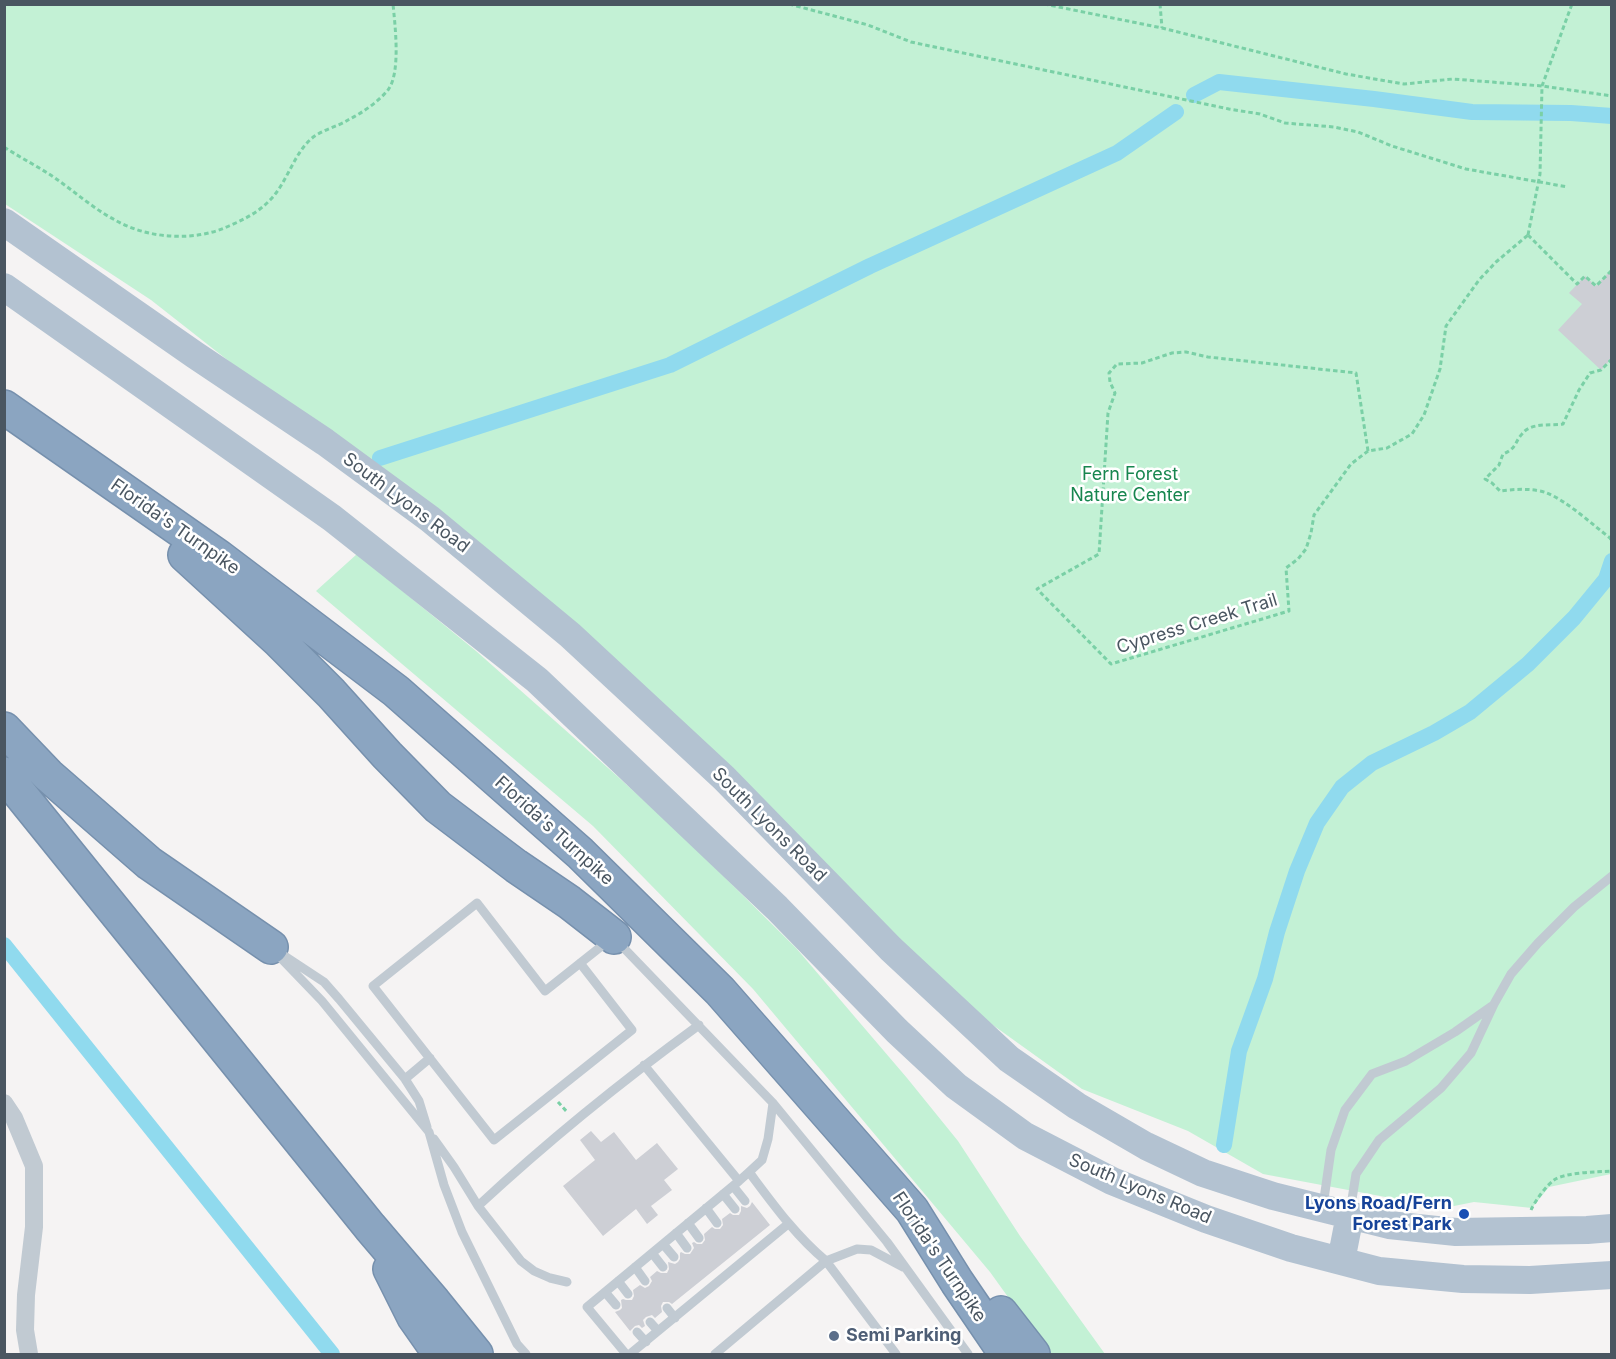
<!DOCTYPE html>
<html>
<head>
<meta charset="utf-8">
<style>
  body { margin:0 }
  #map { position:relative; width:1616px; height:1359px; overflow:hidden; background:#f5f3f3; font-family:Inter,sans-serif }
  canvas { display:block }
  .frame { position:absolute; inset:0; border:6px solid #4a5661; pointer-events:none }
</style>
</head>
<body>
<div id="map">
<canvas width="1616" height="1359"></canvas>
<div class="frame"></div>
</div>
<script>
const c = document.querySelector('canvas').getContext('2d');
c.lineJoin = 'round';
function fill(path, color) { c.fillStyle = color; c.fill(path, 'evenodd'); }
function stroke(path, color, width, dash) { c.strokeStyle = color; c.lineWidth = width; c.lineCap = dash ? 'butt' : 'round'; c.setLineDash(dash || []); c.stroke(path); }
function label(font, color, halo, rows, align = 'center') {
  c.font = font + ' Inter,sans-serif'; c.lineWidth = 5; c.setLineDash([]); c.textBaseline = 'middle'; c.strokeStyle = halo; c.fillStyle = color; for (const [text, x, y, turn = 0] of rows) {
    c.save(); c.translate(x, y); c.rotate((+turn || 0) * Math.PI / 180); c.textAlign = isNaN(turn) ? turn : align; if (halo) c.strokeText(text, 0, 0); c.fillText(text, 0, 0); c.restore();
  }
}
fill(new Path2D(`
  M4 5H1611V1174L1549 1187 1532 1208 1474 1202 1444 1208 1263 1174 1188 1131 1082 1089 983 1018 430 519 151 300 5 204Z
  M357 554 476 651 616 775 685 838 796 948 907 1078 958 1141 1020 1236 1105 1354H1049L990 1272 753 989 593 826 316 591Z`), '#c3f1d5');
stroke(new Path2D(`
  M1194 95 1219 82 1374 99 1472 112 1571 113 1612 116
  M380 458 670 365 870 266 1117 153 1176 112
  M4 945 332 1354
  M1224 1145 1239 1051 1265 979 1277 932 1297 871 1317 823 1342 787 1372 763 1434 733 1470 712 1528 664 1574 618 1606 579 1612 561`), '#90daee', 16);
fill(new Path2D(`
  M1611 270V359L1601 370 1558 330 1582 304 1569 293 1585 276 1596 286Z
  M591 1131 601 1142 614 1132 636 1160 657 1143 678 1169 664 1180 672 1190 651 1206 658 1215 647 1224 636 1209 603 1236 563 1186 595 1160 580 1140Z
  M752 1202 770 1225 672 1304 669 1302H663L661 1306 662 1312 655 1318 652 1315 646 1317 643 1320 645 1326 642 1328 639 1325 635 1326 630 1331 615 1312 620 1310 622 1308 621 1300 623 1299 626 1300H632L634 1296 633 1290 640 1285 645 1288 649 1286 652 1281 650 1277 657 1271 661 1273H667L669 1269 668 1262 675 1264 678 1262 680 1259V1253L681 1252 685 1254H690L694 1248 692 1243 694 1242 697 1244H702L705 1240 704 1234 712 1227 715 1229H720L723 1225 722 1219 730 1213 733 1215H739L741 1211V1206L747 1208 750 1206Z`), '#cdcfd5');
const highway = new Path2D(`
  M4 407 219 557 396 691 580 853 720 991 912 1210 957 1282 1006 1354
  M185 555 279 641 331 693 387 755 438 807 516 866 569 902 614 937
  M4 729 48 775 149 863 271 947
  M4 774 370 1227 434 1302 476 1354
  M390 1269 414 1317 440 1354
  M1001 1313 1033 1354`);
stroke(highway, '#7690ad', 36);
stroke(new Path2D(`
  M789 4 868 25 911 42 1229 109 1260 114 1285 123 1334 127 1358 132 1392 146 1466 169 1568 187
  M1044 4 1162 28 1346 74 1404 84 1453 79 1542 86 1612 96
  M1160 4 1162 28
  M4 147C21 158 39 167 55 178 75 192 94 209 115 220 148 239 195 242 229 226 245 219 259 212 271 199 287 182 294 154 311 139 321 130 337 127 348 120 362 113 378 102 388 90 401 73 395 25 393 4
  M1528 235 1540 174 1542 86 1572 4
  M1528 235 1577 284 1585 276 1596 286 1612 270
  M1612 359 1601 370 1590 373 1579 390 1563 424C1550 426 1531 422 1522 434 1514 443 1517 448 1503 454L1499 465 1485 479 1492 483 1500 491C1514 489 1534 488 1547 493 1567 501 1593 525 1610 538L1612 543
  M1368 451 1356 373 1208 357 1186 352 1172 353 1142 363 1117 364 1109 373 1110 382 1115 393 1108 413 1099 554 1037 589 1111 664 1289 611 1286 568 1298 559 1306 549 1311 533 1314 515 1351 464 1368 451 1387 448 1412 434 1424 415 1440 369 1446 326 1479 280 1496 262 1528 235
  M558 1102 568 1113
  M1531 1210C1535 1201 1546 1186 1554 1180 1566 1172 1597 1172 1612 1171`), '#7ad0a6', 3, [4.5, 3]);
stroke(new Path2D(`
  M618 942 773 1103 887 1242 968 1354
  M274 951 322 1001 429 1132 444 1185 462 1232 517 1344 526 1354
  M283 955 324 982 339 999 405 1079 419 1101 427 1127
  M580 963 632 1030 494 1140 373 986 477 903 545 991 608 941
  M644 1065 739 1181 749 1172C773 1204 795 1235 826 1261L896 1354
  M405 1079 430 1058
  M434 1139 454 1167 478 1206 521 1261 534 1271 550 1278 567 1282
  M749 1172 762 1160 768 1139 773 1103
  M733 1186 745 1201
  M723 1194 735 1209
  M478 1206C548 1141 622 1081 699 1025
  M1323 1206 1331 1150 1345 1110 1372 1074 1406 1061 1455 1032 1492 1006
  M706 1208 717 1223
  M1350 1212 1356 1174 1379 1140 1441 1088 1471 1053 1494 1004 1511 974 1538 943 1574 907 1612 876
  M688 1223 699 1238
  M676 1233 687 1248
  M663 1244 674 1257
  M652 1253 663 1267
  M635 1267 645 1281
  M618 1281 628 1294
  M605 1292 616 1305
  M667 1308 675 1318
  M650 1322 658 1331
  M637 1332 646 1342
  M626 1354 587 1307 739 1181
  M630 1354 788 1224
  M715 1354 826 1261 857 1249 871 1250 903 1267`), '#c1cad2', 9);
stroke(new Path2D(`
  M4 1103 14 1118 34 1166V1227L26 1295 25 1330 29 1354`), '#c1cad2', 18);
stroke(new Path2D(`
  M4 222 195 355 325 442 430 519 570 635 724 778 891 949 1009 1059 1077 1106 1146 1146 1203 1173 1273 1196 1389 1225 1456 1232 1587 1230 1612 1228
  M4 287 332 518 537 680 777 908 897 1031 956 1086 1025 1136 1112 1181 1206 1219 1291 1248 1379 1271 1463 1279 1530 1280 1612 1275
  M1341 1261 1350 1215`), '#b3c2d1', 28);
stroke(highway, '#8ba5c1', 33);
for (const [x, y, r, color] of [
  [1464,1214,6,"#1a4fb4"],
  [834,1336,6,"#5c6f8a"]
]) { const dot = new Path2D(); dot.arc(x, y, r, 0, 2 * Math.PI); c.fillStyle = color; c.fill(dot); stroke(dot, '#fff', 2); }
label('18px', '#17864f', '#fff', [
  ["Fern Forest",1130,475],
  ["Nature Center",1130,496]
]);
label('18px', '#4a5661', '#fff', [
  ["South Lyons Road",406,503,37],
  ["Florida's Turnpike",175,527,35],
  ["Cypress Creek Trail",1197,624,-17],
  ["South Lyons Road",769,825,45],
  ["Florida's Turnpike",554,831,42],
  ["South Lyons Road",1140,1189,23],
  ["Florida's Turnpike",939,1257,56]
]);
label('bold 18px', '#164399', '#fff', [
  ["Lyons Road/Fern",1452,1204],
  ["Forest Park",1452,1225]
], 'right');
label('bold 18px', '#4e5e75', '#fff', [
  ["Semi Parking",846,1336]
], 'left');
</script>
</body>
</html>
